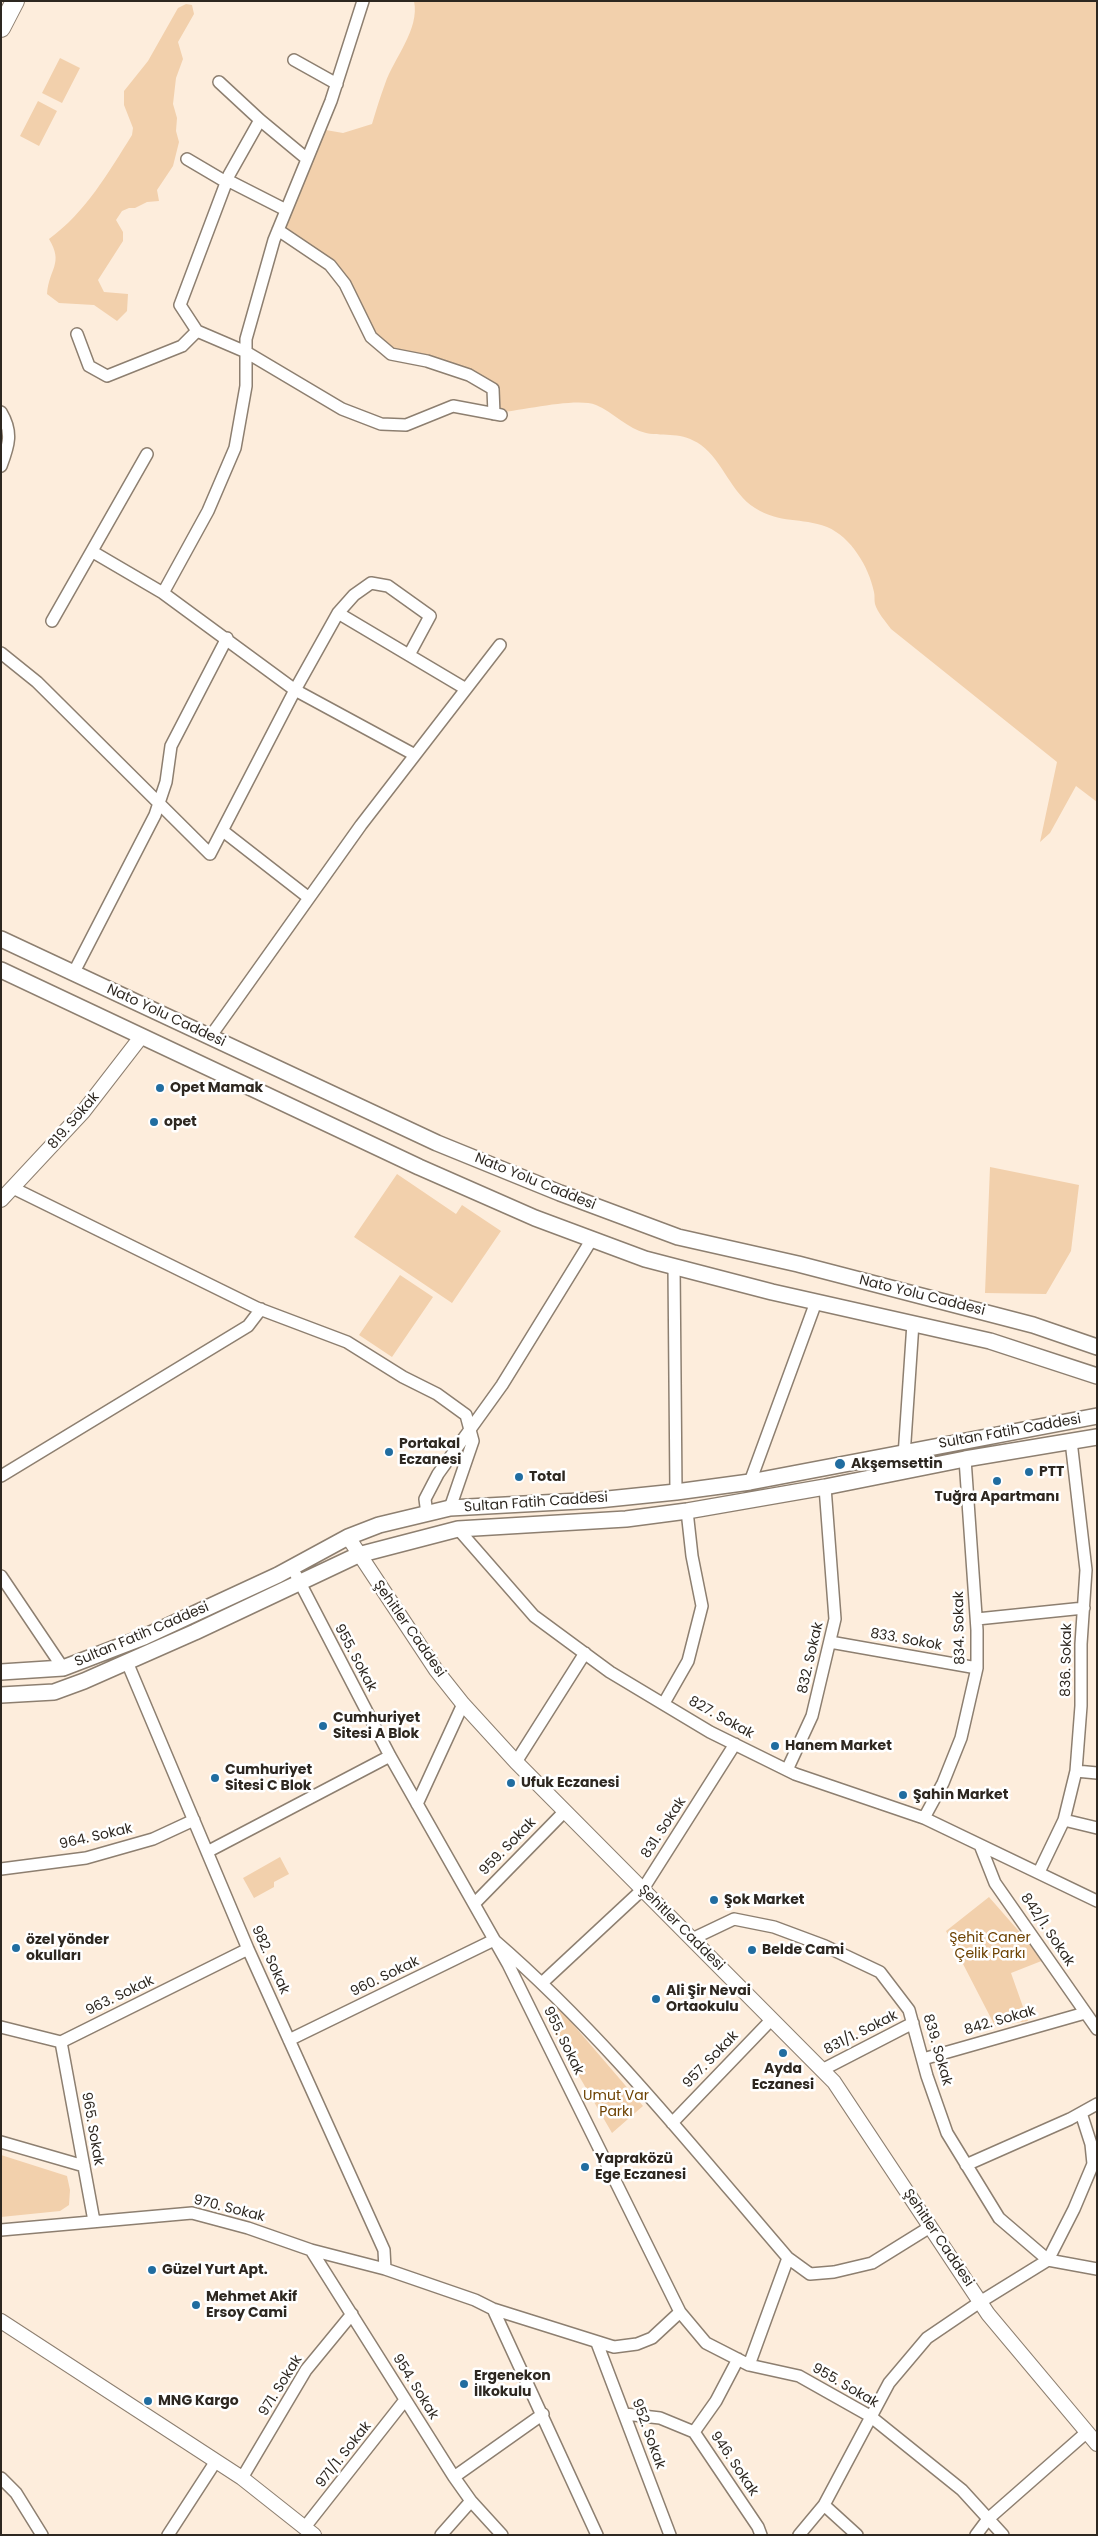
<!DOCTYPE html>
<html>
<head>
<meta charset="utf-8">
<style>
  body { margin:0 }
  #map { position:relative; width:1098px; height:2536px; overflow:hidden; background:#fdeddc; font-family:Poppins,sans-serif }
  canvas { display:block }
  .frame { position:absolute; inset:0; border:2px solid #2d2720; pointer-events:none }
</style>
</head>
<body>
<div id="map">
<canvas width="1098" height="2536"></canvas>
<div class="frame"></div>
</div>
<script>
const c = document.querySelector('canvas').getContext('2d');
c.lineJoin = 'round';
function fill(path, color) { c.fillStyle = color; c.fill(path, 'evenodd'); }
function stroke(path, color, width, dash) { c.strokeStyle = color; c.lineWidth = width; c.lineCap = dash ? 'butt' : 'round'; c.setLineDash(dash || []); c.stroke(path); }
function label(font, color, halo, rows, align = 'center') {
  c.font = font + ' Poppins,sans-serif'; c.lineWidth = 5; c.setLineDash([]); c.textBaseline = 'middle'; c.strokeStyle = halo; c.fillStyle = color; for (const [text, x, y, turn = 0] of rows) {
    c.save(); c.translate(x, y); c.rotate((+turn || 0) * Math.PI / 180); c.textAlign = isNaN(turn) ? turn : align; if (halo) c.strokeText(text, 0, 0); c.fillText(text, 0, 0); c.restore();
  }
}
fill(new Path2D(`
  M414 1H1097V802L1076 786 1050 833 1040 842 1057 762 891 629C886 622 877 612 875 604 874 600 875 596 874 592 869 567 851 537 827 527 801 517 780 524 755 508 731 493 723 461 701 445 681 431 666 437 646 433 628 429 613 412 596 405 576 397 521 411 495 413V388L391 354 371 337 345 284 278 230 320 129 343 133 372 124C376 111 380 97 385 84 394 58 420 29 414 1Z
  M186 4 192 5 194 14 178 42 183 59 176 78 173 104 177 118 176 131 179 142 173 166 157 190 159 201 147 202 135 208H129L122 211 116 220 123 232V241L98 280 104 292 128 294 127 311 117 321 94 305 59 303 47 294C49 268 64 264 49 239 86 212 108 173 132 135L133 128 124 105V91L148 61 178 8Z
  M60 58 80 68 62 103 42 93Z
  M38 101 57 111 39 146 20 136Z
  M990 1167 1079 1185 1071 1251 1046 1294 985 1293Z
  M397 1174 456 1214 462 1205 501 1231 452 1303 354 1237Z
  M400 1275 433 1297 392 1357 359 1335Z
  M280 1857 289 1874 274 1882V1887L254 1898 243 1878Z
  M989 1897 1044 1960 1011 1973 1028 2021 995 2026 946 1931Z
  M559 2008 643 2106 612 2133 546 2019Z
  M1 2155 67 2176 70 2190 69 2205 60 2211 1 2217Z`), '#f2d0ac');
const minor = new Path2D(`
  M294 60 337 84
  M219 82 260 120 307 159
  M260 120 229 175 180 305 197 331 246 352 342 409 381 424 406 425 453 406 501 415
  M187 159 226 182
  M227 180 286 210
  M278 230 330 265 345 284 371 337 391 354 427 361 469 375 493 389 494 414
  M77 334 89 366 107 376 182 346 197 331
  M1 412C13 432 9 445 1 466
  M93 552 163 593 295 690 415 755
  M163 593 208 511 235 448 246 386V339L274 240 331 101 363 1
  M338 613 466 689
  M52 621 147 454
  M1 653 37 682 210 854 295 690 338 613 354 595 371 583 388 586 430 616 409 655
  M223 831 309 898
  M74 972 155 815 166 782 171 746 227 638
  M210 1037 361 825 500 645
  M13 1188 257 1308 347 1342 403 1377 437 1394 466 1415 473 1441 450 1508
  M674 1266 676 1492
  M903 1471 913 1323
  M1 1476 248 1326 261 1309
  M750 1482 816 1302
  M427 1514 425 1499 438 1474 502 1385 592 1239
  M458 1529 534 1616 610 1672 710 1732 795 1774 924 1818 1097 1901
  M296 1575 390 1756 508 1964 680 2312 706 2343 749 2365 799 2376 870 2416 962 2490 1003 2535
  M1 1576 63 1668
  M977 1619 1084 1608
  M830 1642 977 1668
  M127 1662 248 1949 384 2250 385 2269
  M664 1703 688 1661 702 1606 692 1556 687 1511
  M516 1762 585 1653
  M787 1770 812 1716 835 1619 825 1487
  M1076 1771 1097 1773
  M417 1804 463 1704
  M924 1818 943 1783 961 1738 977 1668V1630L965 1459
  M1064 1820 1097 1828
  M980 1845 995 1883 1097 2029
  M207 1852 390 1756
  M1 1869 86 1858 153 1839 194 1820
  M1039 1872 1064 1820 1076 1771 1081 1706V1644L1086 1570 1071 1441
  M474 1904 565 1811
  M692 1939 734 1919 774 1927 825 1946 880 1972 909 2010 927 2076 947 2133 999 2218 1048 2260 1097 2269
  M543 1982 643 1889 735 1744
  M1 2027 61 2042 248 1949
  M289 2040 494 1940C603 2034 694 2149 788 2258L810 2274 834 2272 872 2263 930 2227
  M61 2042 94 2221
  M923 2059 1085 2013
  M822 2070 913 2023
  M672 2123 772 2019
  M1 2142 84 2166
  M966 2165 1070 2119 1097 2104
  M1 2230 192 2213 248 2228 311 2250 385 2269 475 2300 493 2309 614 2347 637 2344 652 2338 680 2312
  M311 2250 454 2477 471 2501 502 2535
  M493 2309 597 2535
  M597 2343 670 2535
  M738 2359 716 2401 694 2432 758 2527 761 2535
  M749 2365 788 2258
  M625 2414 660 2418 694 2432
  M454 2477 543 2414
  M1 2478 16 2493 42 2535
  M242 2478 306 2370 352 2314
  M824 2505 857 2535
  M305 2527 405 2400
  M168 2535 216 2461
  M441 2535 471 2501
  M799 2535 824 2505 889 2383 927 2338 980 2302 1048 2260 1074 2209 1093 2164 1091 2144 1081 2113
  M976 2535 988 2519 1087 2432`);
const tertiary = new Path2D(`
  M1 1200 83 1112 141 1037
  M348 1537 436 1670 463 1704 516 1762 834 2082 988 2314 1097 2444
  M1 2321 242 2478 314 2535`);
const secondary = new Path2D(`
  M1 939 437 1143 560 1193 678 1237 798 1264 1033 1325 1097 1347
  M1 970 419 1167 535 1218 645 1259 772 1292 990 1341 1097 1376
  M1 1672 63 1668 144 1637 278 1575 348 1537 379 1525 450 1508 598 1500 676 1492 750 1482 1097 1416
  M1 1695 54 1692 84 1681 195 1632 358 1555 458 1529 626 1519 687 1511 825 1487 965 1459 1097 1437`);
const primary = new Path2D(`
  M1 28 15 1`);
stroke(minor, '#8d7f70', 14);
stroke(tertiary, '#8d7f70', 16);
stroke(secondary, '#8d7f70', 18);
stroke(primary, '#8d7f70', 20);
stroke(minor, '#fff', 11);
stroke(tertiary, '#fff', 14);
stroke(secondary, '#fff', 15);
stroke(primary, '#fff', 18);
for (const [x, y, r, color] of [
  [160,1088,5,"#216da0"],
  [154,1122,5,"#216da0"],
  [389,1452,5,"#216da0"],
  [840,1464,6,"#216da0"],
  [1029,1472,5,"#216da0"],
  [519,1477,5,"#216da0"],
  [997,1481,5,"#216da0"],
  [323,1726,5,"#216da0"],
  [775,1746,5,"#216da0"],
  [215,1778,5,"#216da0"],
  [511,1783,5,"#216da0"],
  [903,1795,5,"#216da0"],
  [714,1900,5,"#216da0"],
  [16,1948,5,"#216da0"],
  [752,1950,5,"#216da0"],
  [656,1999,5,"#216da0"],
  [783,2053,5,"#216da0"],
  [585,2167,5,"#216da0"],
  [152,2270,5,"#216da0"],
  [196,2305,5,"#216da0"],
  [464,2384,5,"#216da0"],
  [148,2401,5,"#216da0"]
]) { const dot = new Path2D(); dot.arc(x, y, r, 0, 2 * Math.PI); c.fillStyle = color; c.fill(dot); stroke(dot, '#fff', 2); }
label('14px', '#2d2720', '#fff', [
  ["Nato Yolu Caddesi",166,1016,25],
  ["819. Sokak",74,1121,-49],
  ["Nato Yolu Caddesi",535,1182,22],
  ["Nato Yolu Caddesi",922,1296,14],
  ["Sultan Fatih Caddesi",1010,1432,-10],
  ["Sultan Fatih Caddesi",536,1503,-4],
  ["834. Sokak",960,1628,-91],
  ["Şehitler Caddesi",409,1629,55],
  ["Sultan Fatih Caddesi",142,1635,-23],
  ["833. Sokok",906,1640,10],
  ["955. Sokak",355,1658,62],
  ["832. Sokak",811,1658,-77],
  ["836. Sokak",1067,1660,-89],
  ["827. Sokak",721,1718,29],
  ["831. Sokak",664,1828,-57],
  ["964. Sokak",96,1837,-13],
  ["959. Sokak",508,1847,-46],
  ["Şehitler Caddesi",681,1928,45],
  ["842/1. Sokak",1047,1930,56],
  ["982. Sokak",270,1960,66],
  ["960. Sokak",385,1977,-26],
  ["963. Sokak",120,1996,-26],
  ["842. Sokak",1000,2021,-16],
  ["831/1. Sokak",861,2033,-27],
  ["955. Sokak",563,2041,64],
  ["839. Sokak",937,2050,74],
  ["957. Sokak",711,2060,-46],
  ["965. Sokak",92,2129,80],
  ["970. Sokak",229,2209,14],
  ["Şehitler Caddesi",938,2238,56],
  ["971. Sokak",281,2386,-58],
  ["955. Sokak",845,2386,30],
  ["954. Sokak",415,2387,58],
  ["952. Sokak",648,2434,70],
  ["971/1. Sokak",344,2455,-52],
  ["946. Sokak",734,2464,56]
]);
label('bold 14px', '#2d2720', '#fff', [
  ["Opet Mamak",170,1088],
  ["opet",164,1122],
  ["Portakal",399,1444],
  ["Eczanesi",399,1460],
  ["Akşemsettin",851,1464],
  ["PTT",1039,1472],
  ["Total",529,1477],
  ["Tuğra Apartmanı",997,1497,"center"],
  ["Cumhuriyet",333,1718],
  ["Sitesi A Blok",333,1734],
  ["Hanem Market",785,1746],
  ["Cumhuriyet",225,1770],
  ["Sitesi C Blok",225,1786],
  ["Ufuk Eczanesi",521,1783],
  ["Şahin Market",913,1795],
  ["Şok Market",724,1900],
  ["özel yönder",26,1940],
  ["okulları",26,1956],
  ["Belde Cami",762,1950],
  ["Ali Şir Nevai",666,1991],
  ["Ortaokulu",666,2007],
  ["Ayda",783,2069,"center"],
  ["Eczanesi",783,2085,"center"],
  ["Yapraközü",595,2159],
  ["Ege Eczanesi",595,2175],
  ["Güzel Yurt Apt.",162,2270],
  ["Mehmet Akif",206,2297],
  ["Ersoy Cami",206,2313],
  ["Ergenekon",474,2376],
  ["İlkokulu",474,2392],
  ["MNG Kargo",158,2401]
], 'left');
label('14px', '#6d4100', '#fff', [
  ["Şehit Caner",990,1938],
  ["Çelik Parkı",990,1954],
  ["Umut Var",616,2096],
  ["Parkı",616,2112]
]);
</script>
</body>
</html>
